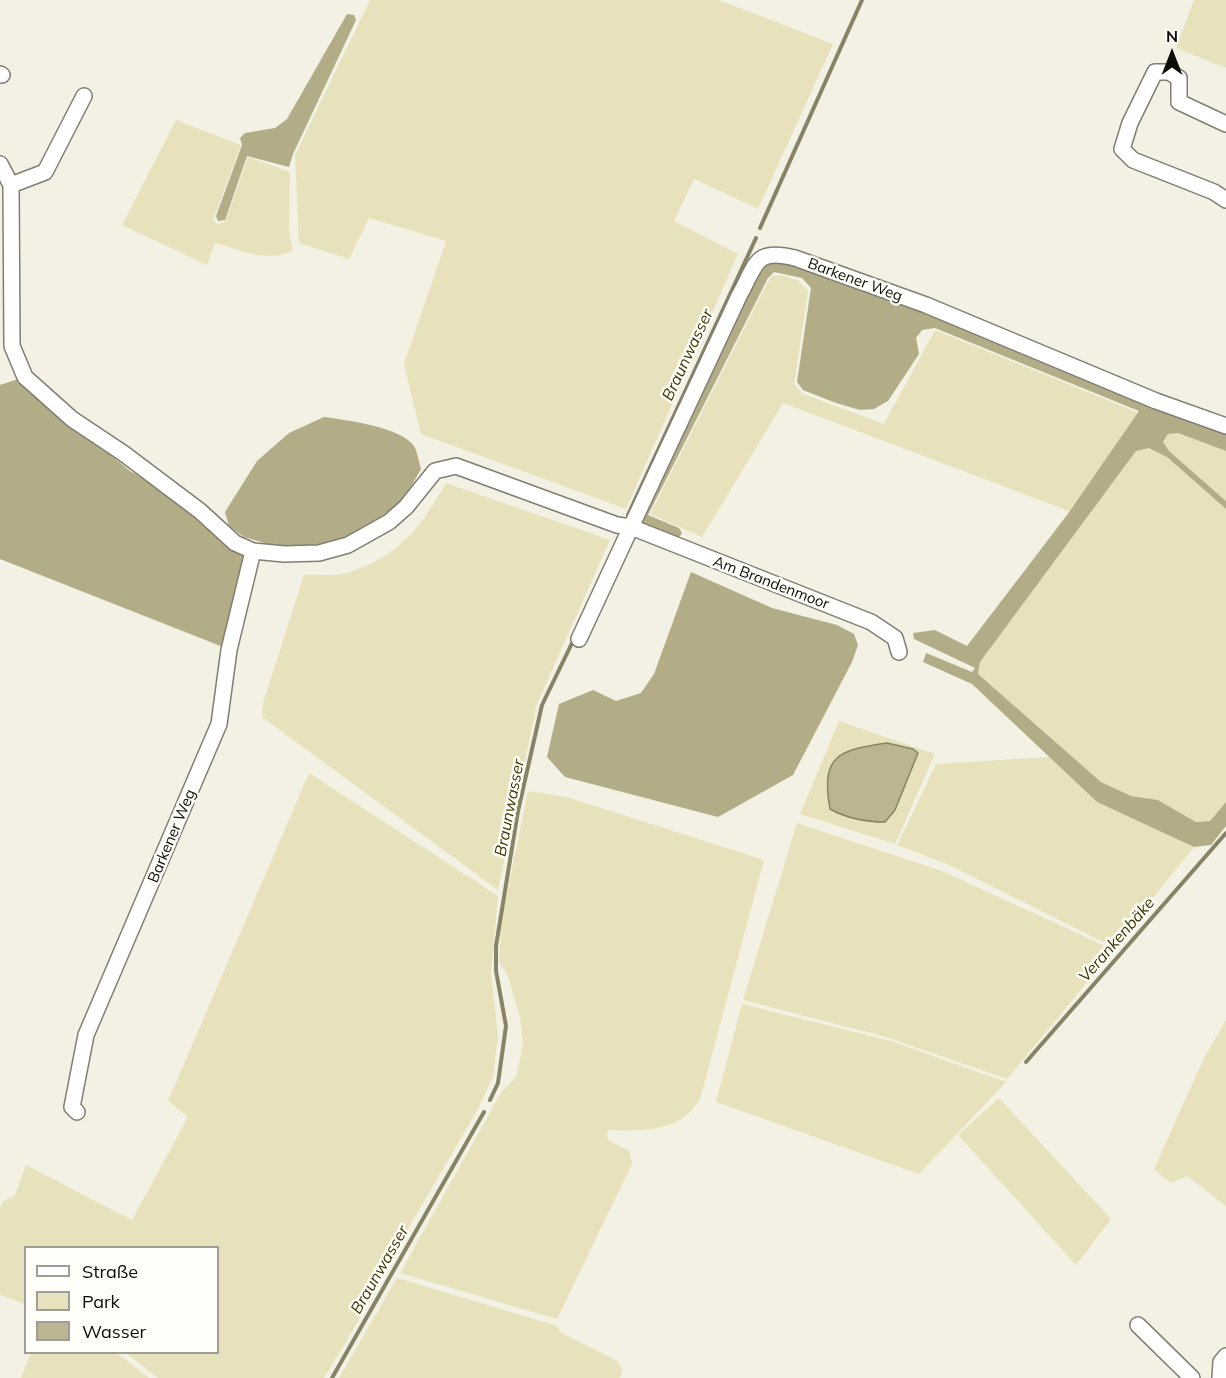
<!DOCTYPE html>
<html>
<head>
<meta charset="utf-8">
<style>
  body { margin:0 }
  #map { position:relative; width:1226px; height:1378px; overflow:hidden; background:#f3f1e3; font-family:Mulish,sans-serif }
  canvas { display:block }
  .legend { position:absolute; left:24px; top:1246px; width:195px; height:108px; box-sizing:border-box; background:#fffef8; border:2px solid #9e9d98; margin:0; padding:8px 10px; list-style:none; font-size:18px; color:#0c0c07 }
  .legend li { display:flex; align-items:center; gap:12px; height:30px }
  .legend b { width:30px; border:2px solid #9e9d98 }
  .north { position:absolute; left:1142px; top:24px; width:60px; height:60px; -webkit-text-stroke:4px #fffef8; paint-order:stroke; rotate:0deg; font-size:16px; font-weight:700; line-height:24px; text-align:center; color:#0c0c07 }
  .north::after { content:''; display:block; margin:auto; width:21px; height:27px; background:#0c0c07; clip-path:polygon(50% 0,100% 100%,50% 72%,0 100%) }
</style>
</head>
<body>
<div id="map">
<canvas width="1226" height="1378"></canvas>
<ul class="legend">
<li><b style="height:8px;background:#fff"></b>Straße</li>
<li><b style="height:16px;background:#e8e2bc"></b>Park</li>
<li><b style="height:16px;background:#bcb690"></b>Wasser</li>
</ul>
<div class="north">N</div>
</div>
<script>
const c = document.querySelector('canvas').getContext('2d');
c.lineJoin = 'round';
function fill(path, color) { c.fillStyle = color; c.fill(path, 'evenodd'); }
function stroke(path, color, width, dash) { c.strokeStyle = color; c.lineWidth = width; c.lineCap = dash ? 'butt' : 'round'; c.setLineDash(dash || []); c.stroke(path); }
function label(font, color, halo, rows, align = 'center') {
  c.font = font + ' Mulish,sans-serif'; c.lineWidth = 5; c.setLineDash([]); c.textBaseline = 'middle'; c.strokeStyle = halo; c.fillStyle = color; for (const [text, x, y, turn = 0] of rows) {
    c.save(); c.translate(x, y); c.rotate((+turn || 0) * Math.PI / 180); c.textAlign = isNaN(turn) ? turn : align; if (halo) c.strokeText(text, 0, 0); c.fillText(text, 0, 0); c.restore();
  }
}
fill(new Path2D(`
  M370 0H719L833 44 758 209 694 179 674 221 738 254 626 509 421 434 404 364 446 241 369 218 349 259 299 243 295 155Z
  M1194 0H1226V68L1176 48Z
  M176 120 241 145 213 220 217 224 225 222 248 157 290 172 289 232 293 250C269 264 239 249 215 243L207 265 122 225Z
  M781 275 799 281 808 291 794 384 803 394 884 424 935 330 1139 413 1069 511 783 403 702 537 650 514 771 276Z
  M1178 433 1226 451V501L1169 451 1163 442 1168 434Z
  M1149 447 1167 457 1226 509V802L1210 821 1196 822 1158 800 1131 796 1101 782 978 674 980 662 1136 451Z
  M446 483 610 540 537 704 498 890 262 717 263 703 304 575C318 574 337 577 350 572 400 556 421 526 446 483Z
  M839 721 935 754 895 844 800 814Z
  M1049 757 1097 802 1194 847 1113 947 947 864 897 845 936 764Z
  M309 773 498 896 491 974 498 1036 493 1077 478 1109 412 1222 369 1303 324 1378H158L126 1353 218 1352V1248H26L25 1304 0 1295V1208L3 1202 15 1195 26 1165 132 1220 188 1117 168 1101Z
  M528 791 567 797 764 860 701 1096C683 1133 643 1131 607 1130L608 1140 629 1151 632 1164 557 1319 400 1273 502 1091 516 1077 523 1045 520 1017 508 977 499 961 501 922Z
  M797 823 942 871 1114 950 1007 1079 886 1037 743 1000Z
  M742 1004 891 1041 1006 1082 919 1174 716 1102Z
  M1226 1020V1206L1187 1176 1171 1183 1154 1169 1204 1058Z
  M999 1098 1111 1219 1076 1265 958 1135Z
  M397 1278 557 1326 560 1332 616 1360 622 1369 620 1378H339Z
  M31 1353H117L149 1378H21Z`), '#e8e2bc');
fill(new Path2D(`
  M347 14 354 15 356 20 293 154 289 167 247 156 225 220 218 221 216 216 242 145 240 138 245 133 275 128 287 119Z
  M777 261H794L1226 430V451L1178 433 1168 434 1163 442 1169 451 1226 501V509L1167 457 1149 448 1136 451 980 662 978 674 1101 782 1131 796 1158 800 1196 822 1210 821 1226 802V826L1211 845 1194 847 1097 802 972 684 923 662 926 653 972 672 975 668 914 639 913 633 935 630 967 646 1067 515 1139 411 935 328 922 330 916 338 919 354 888 401 874 409 860 410 836 403 803 390 797 382 811 288 802 278 774 272 768 278 648 515 679 528 682 533 678 539 637 523 762 264Z
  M18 379 130 471 161 489 248 556 223 647 0 559V385Z
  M324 417C346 420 401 427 414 446 417 451 419 462 421 469L403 501 351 538 307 546H275L244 537 229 526 225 512 257 461 289 433Z
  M691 572 772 608 837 625 854 634 858 645 852 662 793 775 718 817 565 777 547 757 559 704 593 690 616 701 641 693 654 674Z`), '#b3ad87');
const water = new Path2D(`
  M887 743 913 749 918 753 895 810 885 822C865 822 848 819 830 809 820 754 840 750 887 743Z`);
fill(water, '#bcb690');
stroke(water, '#878367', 1.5);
stroke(new Path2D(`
  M760 228 862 0
  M628 515 756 238
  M1026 1062 1226 833
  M490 1100 498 1083 506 1026 496 971V946L518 811 542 705 574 639
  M332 1378 484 1112`), '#878367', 4);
const minor = new Path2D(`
  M0 74 2 75
  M1226 124 1179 102V78L1169 72H1155L1130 123 1122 149 1133 160 1214 192 1226 200
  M0 164 11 185 12 346 25 377 72 419 123 453 200 511 235 543 253 551 284 554 319 553 348 545 389 522 406 507 435 471 456 466 617 525 631 527 739 296C757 264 754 248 795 258L926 305 1156 401 1226 426
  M11 185 45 172 84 96
  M579 639 631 527 871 622 895 638 899 652
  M77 1112 72 1107 86 1035 219 724 229 650 253 551
  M1138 1325 1192 1378
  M1220 1378 1221 1362 1226 1356`);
stroke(minor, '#807e72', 18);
stroke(minor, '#fff', 15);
label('15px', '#0c0c07', '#fffef8', [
  ["Barkener Weg",855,280,20],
  ["Am Brandenmoor",771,583,21],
  ["Barkener Weg",172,836,-67]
]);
label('italic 16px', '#3d3503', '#fffef8', [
  ["Braunwasser",688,355,-65],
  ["Braunwasser",510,808,-79],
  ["Verankenbäke",1117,940,-49],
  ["Braunwasser",380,1270,-60]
]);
</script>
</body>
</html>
